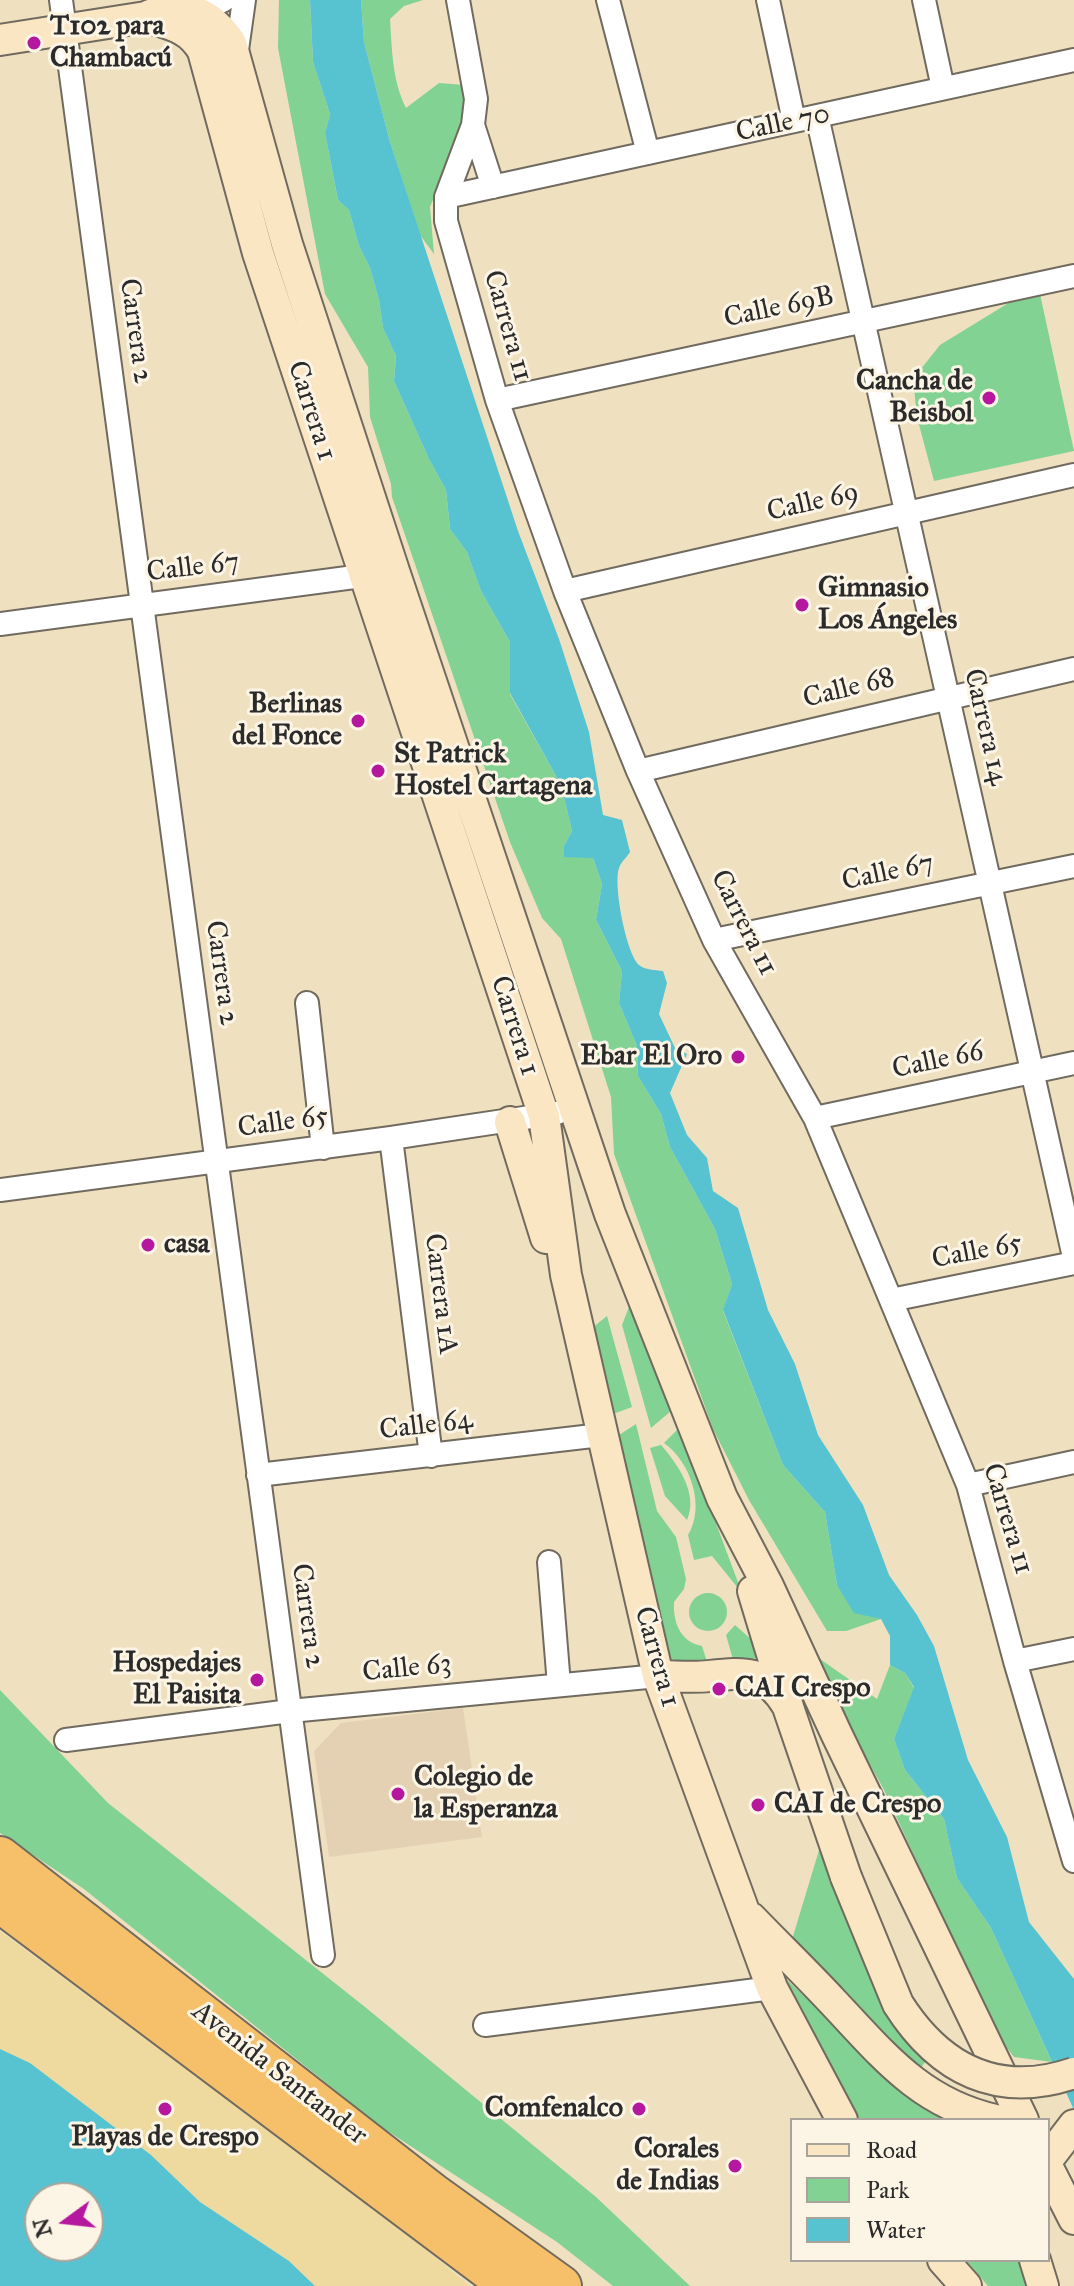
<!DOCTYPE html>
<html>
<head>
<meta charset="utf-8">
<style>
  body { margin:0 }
  #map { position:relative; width:1074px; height:2286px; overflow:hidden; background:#efe0c0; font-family:"IM FELL Great Primer",serif }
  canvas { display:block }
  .legend { position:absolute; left:790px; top:2118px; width:260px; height:144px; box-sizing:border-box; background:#fcf5e5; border:2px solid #a8a49b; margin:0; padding:10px 14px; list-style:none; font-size:24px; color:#2b2b2b }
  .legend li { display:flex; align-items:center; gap:16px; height:40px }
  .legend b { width:40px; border:2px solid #a8a49b }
  .north { position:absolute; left:24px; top:2182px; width:80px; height:80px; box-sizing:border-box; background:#fcf5e5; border:2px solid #a8a49b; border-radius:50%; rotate:255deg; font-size:22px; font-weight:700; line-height:32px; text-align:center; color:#2b2b2b }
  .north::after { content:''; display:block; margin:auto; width:28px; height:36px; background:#b5179e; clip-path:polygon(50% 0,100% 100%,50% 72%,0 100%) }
</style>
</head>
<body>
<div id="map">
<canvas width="1074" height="2286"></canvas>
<ul class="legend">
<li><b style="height:10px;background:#fbe6c4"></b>Road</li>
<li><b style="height:22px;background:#81d293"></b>Park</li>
<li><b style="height:22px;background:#57c3d1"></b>Water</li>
</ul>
<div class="north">N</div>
</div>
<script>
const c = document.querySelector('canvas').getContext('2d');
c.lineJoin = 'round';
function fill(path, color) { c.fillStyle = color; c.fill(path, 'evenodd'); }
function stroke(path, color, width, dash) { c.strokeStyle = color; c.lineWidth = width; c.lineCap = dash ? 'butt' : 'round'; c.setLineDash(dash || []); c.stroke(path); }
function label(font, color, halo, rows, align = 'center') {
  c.font = font + ' "IM FELL Great Primer",serif'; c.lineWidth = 6; c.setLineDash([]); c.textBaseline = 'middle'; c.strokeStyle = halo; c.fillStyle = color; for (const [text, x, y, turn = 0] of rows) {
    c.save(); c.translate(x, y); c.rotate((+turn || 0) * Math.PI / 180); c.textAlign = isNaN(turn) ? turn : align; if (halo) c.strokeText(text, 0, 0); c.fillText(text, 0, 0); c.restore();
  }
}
fill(new Path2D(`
  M463 1708 482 1837 329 1857 314 1751 341 1723Z`), '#e4d1b4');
fill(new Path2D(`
  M279 0H310L313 62 330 114 325 133 338 200 349 210 359 246 370 268 379 300 383 328 396 356 394 381 429 459 446 490 450 529 467 552 481 591 510 642V694L561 785 572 831 564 846 593 858 602 884 596 920 622 971 619 1003 637 1046 638 1076 661 1114 670 1147 715 1229 732 1284 723 1311 783 1465 825 1512 837 1585 881 1619 846 1631H827L749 1500 713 1429 614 1154 611 1097 561 939 542 918 510 842 392 497 391 484 370 417 368 367 325 294 278 48Z
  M361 0H423L404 6 390 19C392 49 392 80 406 108L439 83 464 85 461 131 430 207 434 254 420 235 390 142 364 42Z
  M1040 294 1074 451 934 481 917 417 913 379 940 345 1015 299Z
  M629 1307 671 1411 651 1428 622 1325Z
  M607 1316 632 1407 613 1414 592 1328Z
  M636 1424 657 1511 676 1537 686 1579 684 1589 674 1602C673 1622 680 1642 702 1646L708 1665 670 1672 616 1437Z
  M680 1427 742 1593 712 1556 694 1560 688 1535C706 1506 690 1461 664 1443Z
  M661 1445C677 1463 699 1494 687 1520L665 1496 650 1448Z
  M689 1612a19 19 0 1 1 38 0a19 19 0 1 1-38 0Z
  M735 1625 753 1641 760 1657 734 1663 726 1635Z
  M820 1659 877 1699 890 1665 905 1673 914 1688 894 1739 905 1770 944 1819 957 1878 991 1928 1052 2062 1014 2057 997 2035 883 1788 822 1678Z
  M0 1690 108 1803 365 2007 596 2197 690 2286H613L557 2242 380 2126 84 1889 0 1833Z
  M823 1837 928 2058 920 2069 892 2046 791 1943Z
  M787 1980 895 2081 963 2120H860Z
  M966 2260H1026L1036 2286H988Z`), '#81d293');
fill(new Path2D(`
  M0 1931 400 2228 470 2286H315L289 2261 200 2202 151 2155 30 2063 0 2049Z`), '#eeda9e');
fill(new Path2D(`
  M310 0H361L364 42 390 142 518 531 559 639 589 732 603 815 622 820 630 852C627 857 621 862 619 868 613 884 626 953 639 965 645 970 655 970 663 971L667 983 659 1014 675 1048 687 1054 670 1093 687 1135 707 1158 713 1191 738 1208 768 1310 795 1364 818 1435 863 1505 889 1575 917 1615 934 1646 968 1760 1007 1837 1029 1922 1074 1979V2110L991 1928 957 1878 944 1819 905 1770 894 1739 914 1687 905 1673 890 1665V1636L881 1619 854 1613 837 1585 825 1512 783 1465 723 1310 732 1284 715 1229 670 1147 661 1114 638 1076 637 1046 619 1003 622 971 596 920 602 884 593 858 564 857V846L572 831 561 785 510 693V642L481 591 467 552 450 529 446 490 429 459 394 381 396 356 383 328 379 300 370 268 359 246 349 210 338 200 325 133 330 114 313 62Z
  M0 2049 30 2063 151 2155 200 2202 289 2261 315 2286H0ZM40 2198H88V2246H40Z`), '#57c3d1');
const street = new Path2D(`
  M61 0 323 1955
  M458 0 476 99 473 125 446 197V221L497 400 565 591 638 771 714 940 815 1118 968 1485 1015 1661 1074 1861
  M608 0 648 153
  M768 0 794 121
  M924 0 943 88
  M199 13 224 0
  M236 57 244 0
  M817 116 1074 1257
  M473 125 493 187
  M446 197 1074 60
  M497 400 1074 276
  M565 591 1074 475
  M0 624 377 574
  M638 771 1074 669
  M714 940 1074 866
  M307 1003 323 1148
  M815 1118 1074 1063
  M391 1138 431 1456
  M0 1190 391 1138 557 1113
  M891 1300 1074 1263
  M258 1475 601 1435
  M968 1485 1074 1462
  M549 1562 559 1685
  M1015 1661 1074 1649
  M66 1740 290 1711 658 1676
  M485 2025 772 1988`);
const secondary = new Path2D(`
  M150 18C173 25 191 29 203 51L258 253 544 1116 566 1275 658 1676 772 1988 842 2120
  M0 40 146 17C182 0 209 11 231 43L287 244 394 571 610 1214 722 1498 768 1586 836 1733 1023 2120
  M510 1122 546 1238
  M753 1591 789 1710 846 1877
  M658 1676C675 1676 693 1678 709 1676 745 1672 766 1670 787 1705
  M751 1918C778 1946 806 1973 833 2002 883 2055 920 2103 995 2120
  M1048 2159 1074 2125
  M1048 2168 1074 2219
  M943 2260 966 2286
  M1035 2260 1043 2286`);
const highway = new Path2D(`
  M0 1857 433 2194 561 2286
  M0 1902 511 2286`);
stroke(street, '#706a5f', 26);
stroke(secondary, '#706a5f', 34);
stroke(highway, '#706a5f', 44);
stroke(street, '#fff', 22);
stroke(secondary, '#fbe6c4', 30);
stroke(highway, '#f6c06b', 40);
const secondaryBridge = new Path2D(`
  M846 1877 898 2004C940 2070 998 2099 1074 2073`);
stroke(secondaryBridge, '#706a5f', 34, []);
stroke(secondaryBridge, '#fbe6c4', 30);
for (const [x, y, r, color] of [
  [34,43,8,"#b5179e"],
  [989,398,8,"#b5179e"],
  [802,605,8,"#b5179e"],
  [358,721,8,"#b5179e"],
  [378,771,8,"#b5179e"],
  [738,1057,8,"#b5179e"],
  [148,1245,8,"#b5179e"],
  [257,1680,8,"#b5179e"],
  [719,1689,8,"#b5179e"],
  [398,1794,8,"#b5179e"],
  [758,1805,8,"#b5179e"],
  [165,2109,8,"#b5179e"],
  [639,2109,8,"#b5179e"],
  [735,2166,8,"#b5179e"]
]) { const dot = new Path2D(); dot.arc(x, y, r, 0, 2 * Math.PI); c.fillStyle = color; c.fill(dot); stroke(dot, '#fcf5e5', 3); }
label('bold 28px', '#2b2b2b', '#fcf5e5', [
  ["T102 para",50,27],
  ["Chambacú",50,59],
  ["Cancha de",973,382,"right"],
  ["Beisbol",973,414,"right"],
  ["Gimnasio",818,589],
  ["Los Ángeles",818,621],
  ["Berlinas",342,705,"right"],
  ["del Fonce",342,737,"right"],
  ["St Patrick",394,755],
  ["Hostel Cartagena",394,787],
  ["Ebar El Oro",722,1057,"right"],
  ["casa",164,1245],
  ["Hospedajes",241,1664,"right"],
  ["El Paisita",241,1696,"right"],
  ["CAI Crespo",735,1689],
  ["Colegio de",414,1778],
  ["la Esperanza",414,1810],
  ["CAI de Crespo",774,1805],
  ["Comfenalco",623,2109,"right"],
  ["Playas de Crespo",165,2138,"center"],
  ["Corales",719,2150,"right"],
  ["de Indias",719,2182,"right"]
], 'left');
label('28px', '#2b2b2b', '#fcf5e5', [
  ["Calle 70",783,124,-12],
  ["Calle 69B",779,308,-12],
  ["Carrera 11",507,326,74],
  ["Carrera 2",135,331,82],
  ["Carrera 1",311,411,72],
  ["Calle 69",813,503,-13],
  ["Calle 67",193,568,-7],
  ["Calle 68",849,689,-14],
  ["Carrera 14",985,727,77],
  ["Calle 67",888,873,-12],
  ["Carrera 11",743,923,63],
  ["Carrera 2",221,973,82],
  ["Carrera 1",514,1026,72],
  ["Calle 66",938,1061,-12],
  ["Calle 65",283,1123,-8],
  ["Calle 65",977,1252,-11],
  ["Carrera 1A",440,1294,83],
  ["Calle 64",426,1426,-7],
  ["Carrera 11",1007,1519,73],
  ["Carrera 2",307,1616,82],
  ["Carrera 1",656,1657,74],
  ["Calle 63",407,1669,-6],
  ["Avenida Santander",279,2074,38]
]);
</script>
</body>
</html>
